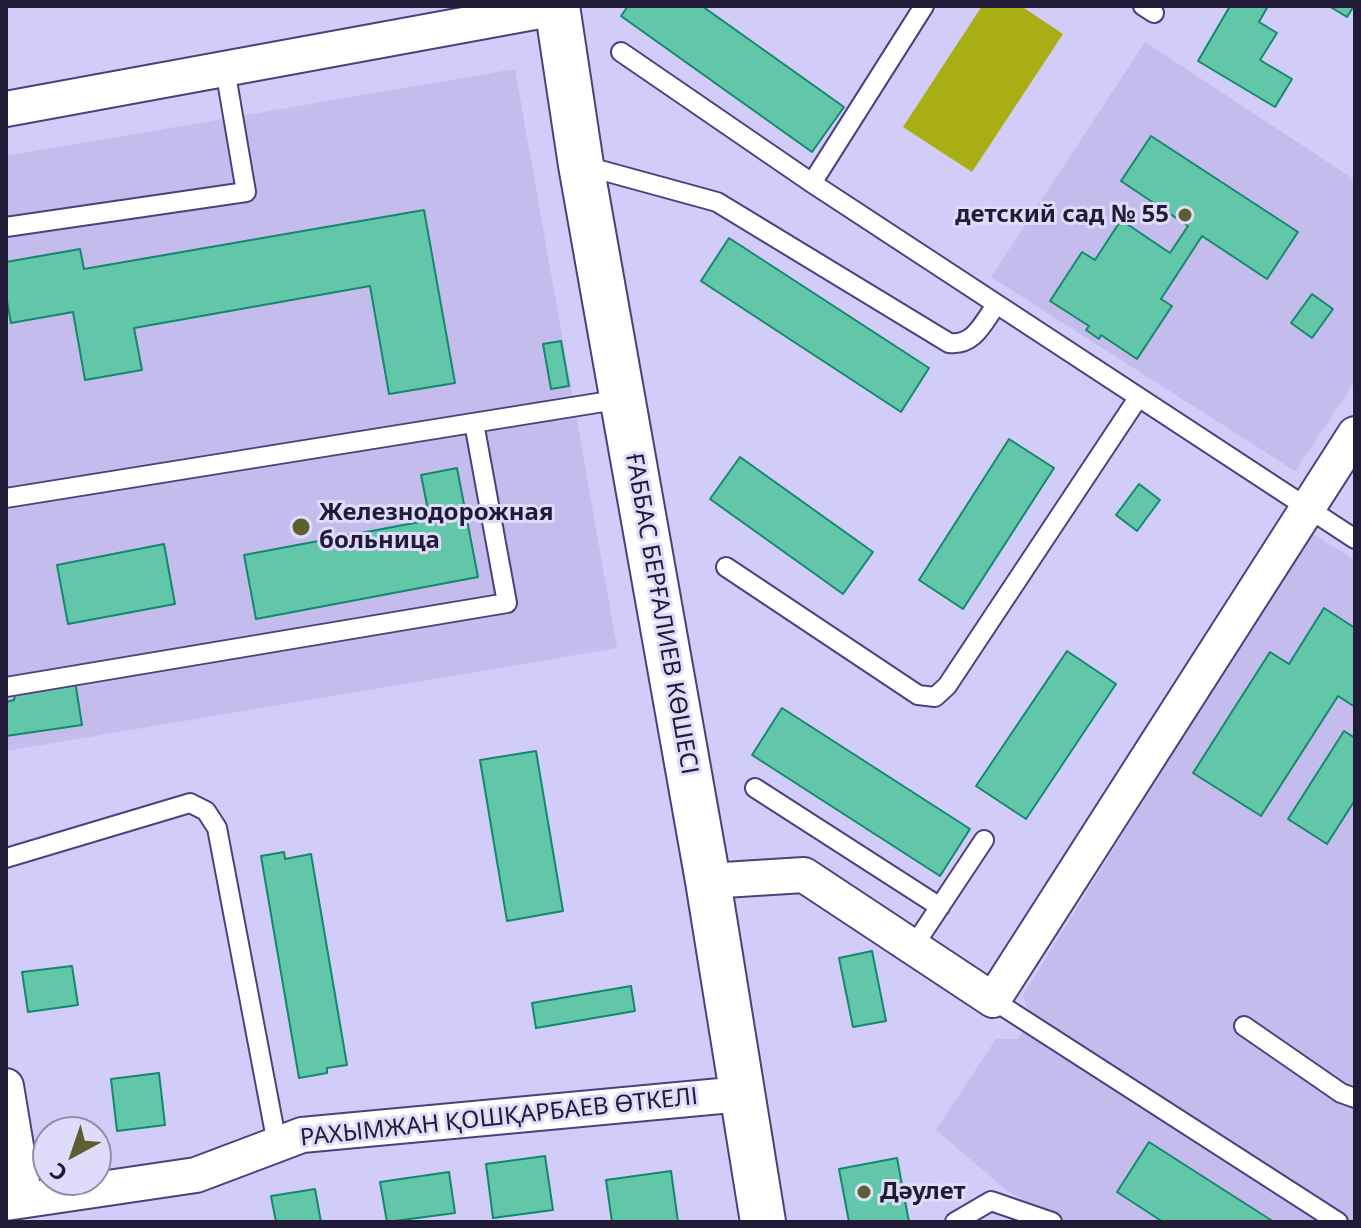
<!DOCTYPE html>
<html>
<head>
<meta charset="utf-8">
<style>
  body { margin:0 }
  #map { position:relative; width:1361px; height:1228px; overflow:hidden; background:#d2ccf9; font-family:"Noto Sans",sans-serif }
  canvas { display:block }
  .frame { position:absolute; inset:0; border:8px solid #211b37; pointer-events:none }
  .north { position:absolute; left:32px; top:1116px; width:80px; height:80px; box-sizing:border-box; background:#dfdbfa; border:2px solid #938eac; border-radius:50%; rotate:220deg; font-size:22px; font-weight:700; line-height:32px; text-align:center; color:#211b37 }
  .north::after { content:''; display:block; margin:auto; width:28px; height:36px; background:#5d602e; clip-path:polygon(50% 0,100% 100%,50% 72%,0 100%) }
</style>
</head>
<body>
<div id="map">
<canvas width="1361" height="1228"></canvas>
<div class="frame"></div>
<div class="north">С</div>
</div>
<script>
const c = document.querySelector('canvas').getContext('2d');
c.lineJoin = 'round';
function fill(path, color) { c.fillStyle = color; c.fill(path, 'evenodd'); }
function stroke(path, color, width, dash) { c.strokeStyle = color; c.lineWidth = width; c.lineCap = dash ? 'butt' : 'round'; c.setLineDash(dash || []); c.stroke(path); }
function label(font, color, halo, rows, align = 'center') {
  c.font = font + ' "Noto Sans",sans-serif'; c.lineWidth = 6; c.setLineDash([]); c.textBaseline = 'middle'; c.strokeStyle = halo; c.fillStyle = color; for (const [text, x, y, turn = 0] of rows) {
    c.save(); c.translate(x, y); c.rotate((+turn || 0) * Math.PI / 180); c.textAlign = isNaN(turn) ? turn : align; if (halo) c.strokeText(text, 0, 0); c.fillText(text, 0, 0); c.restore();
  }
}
fill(new Path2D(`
  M1145 42 1355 180V381L1295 471 991 277Z
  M515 69 617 648 6 751V156Z
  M1310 532 1355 560V1222H1063L1006 1190 936 1130 996 1039H1018L1031 1020 1023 995Z`), '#c4bced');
fill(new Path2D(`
  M982 6H1021L1063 34 972 172 903 127Z`), '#a9ae14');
const building = new Path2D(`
  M628 6H702L844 107 812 152 621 16Z
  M1230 6H1268L1259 22 1277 33 1260 60 1292 79 1275 107 1198 61Z
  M1329 6H1354L1347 17Z
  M1151 136 1298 232 1267 279 1202 236 1161 299 1172 306 1137 359 1101 335 1099 339 1086 330 1089 326 1050 301 1082 252 1095 260 1121 220 1170 253 1188 226 1121 181Z
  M424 210 455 383 389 394 370 286 134 328 142 370 85 380 73 312 11 323 6 296V262L80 249 84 269Z
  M729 238 929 368 901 412 701 281Z
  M1312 294 1333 309 1312 338 1291 323Z
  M561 341 569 386 551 389 543 344Z
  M1009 439 1054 468 963 609 919 580Z
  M740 457 873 552 843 594 710 499Z
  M457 468 478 577 256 619 244 555 430 520 421 475Z
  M1139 484 1160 500 1137 531 1116 515Z
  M164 544 175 604 68 624 57 565Z
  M1324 608 1355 628V707L1338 696 1261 816 1193 773 1270 652 1289 664Z
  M1067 651 1116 684 1026 819 976 786Z
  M75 681 82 725 6 736V702L14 700 16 690Z
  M782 708 970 829 940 876 752 755Z
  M1344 731 1355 738V800L1327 844 1288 819Z
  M536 751 563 911 507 921 480 760Z
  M284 852 285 859 311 854 347 1065 327 1068V1073L299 1078 261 856Z
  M872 951 886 1021 853 1027 839 958Z
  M72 966 78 1005 28 1012 22 972Z
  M631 986 635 1011 536 1028 532 1003Z
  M159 1073 165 1125 117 1131 111 1079Z
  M1149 1142 1274 1222H1163L1117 1192Z
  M545 1156 553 1210 493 1218 486 1164Z
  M897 1158 909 1222H849L839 1169Z
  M671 1171 678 1222H612L606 1180Z
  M449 1172 455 1213 387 1222 380 1182Z
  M315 1189 321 1222H276L271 1196Z`);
fill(building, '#62c7a9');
stroke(building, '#14886e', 2);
const lane = new Path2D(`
  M1143 6 1154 13
  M621 52 812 183 1355 539
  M582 165 717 202 949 343C974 346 983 323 996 305
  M812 183 924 6
  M6 227 246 192 225 69
  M6 498 622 399
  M726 567 918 695 935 697 947 686 1138 398
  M6 687 507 603 474 423
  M755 788 940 907
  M6 858 190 803 206 811 217 828 277 1144
  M913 947 984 840
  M993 1000 1338 1222
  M1244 1026 1341 1093 1355 1098
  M955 1222 991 1201 1052 1222`);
const street = new Path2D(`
  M6 109 556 8
  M708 881 804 875 993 1000 1355 434
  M6 1086 25 1200
  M6 1203 196 1175 302 1135 742 1094`);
const secondary = new Path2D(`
  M557 6 581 165 708 881 763 1222`);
stroke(lane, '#4e3f7f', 22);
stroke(street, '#4e3f7f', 38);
stroke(secondary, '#4e3f7f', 48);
stroke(lane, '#fff', 18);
stroke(street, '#fff', 34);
stroke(secondary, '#fff', 44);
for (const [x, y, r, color] of [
  [1185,215,8,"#5d602e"],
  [301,527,10,"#5d602e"],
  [864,1192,8,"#5d602e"]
]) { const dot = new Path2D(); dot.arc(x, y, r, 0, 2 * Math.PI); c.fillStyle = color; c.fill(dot); stroke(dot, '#dfdbfa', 3); }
label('bold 24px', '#211b37', '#dfdbfa', [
  ["детский сад № 55",1169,215,"right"],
  ["Железнодорожная",319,513],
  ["больница",319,541],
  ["Дәулет",880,1192]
], 'left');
label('24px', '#211b37', '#dfdbfa', [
  ["ҒАББАС БЕРҒАЛИЕВ КӨШЕСІ",661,614,80],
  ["РАХЫМЖАН ҚОШҚАРБАЕВ ӨТКЕЛІ",499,1118,-6]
]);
</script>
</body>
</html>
